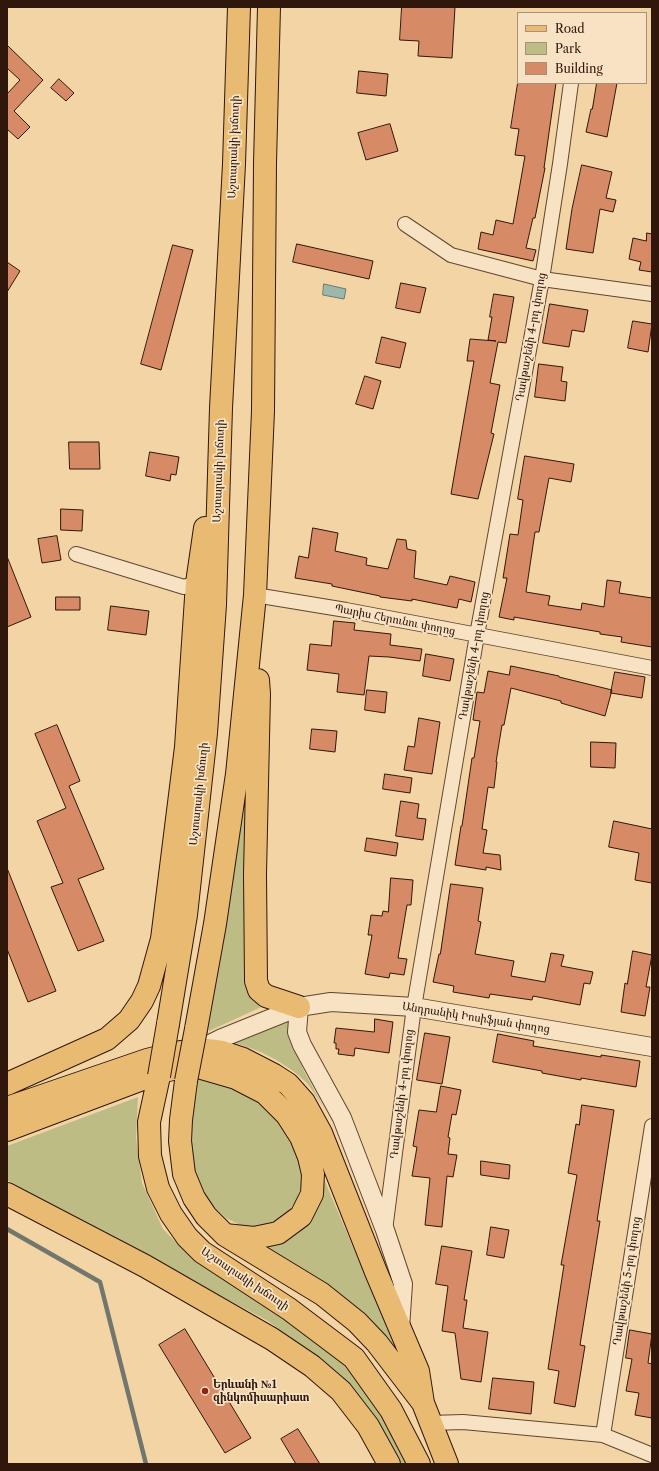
<!DOCTYPE html>
<html>
<head>
<meta charset="utf-8">
<style>
  body { margin:0 }
  #map { position:relative; width:659px; height:1471px; overflow:hidden; background:#f2d4a5; font-family:"Libre Caslon Text",serif }
  canvas { display:block }
  .frame { position:absolute; inset:0; border:8px solid #30170c; pointer-events:none }
  .legend { position:absolute; left:517px; top:12px; width:130px; height:72px; box-sizing:border-box; background:#f7e3c4; border:1px solid #a7917a; margin:0; padding:5px 7px; list-style:none; font-size:12px; color:#30170c }
  .legend li { display:flex; align-items:center; gap:8px; height:20px }
  .legend b { width:20px; border:1px solid #a7917a }
</style>
</head>
<body>
<div id="map">
<canvas width="659" height="1471"></canvas>
<div class="frame"></div>
<ul class="legend">
<li><b style="height:5px;background:#e9ba72"></b>Road</li>
<li><b style="height:11px;background:#bdbc85"></b>Park</li>
<li><b style="height:11px;background:#d68b66"></b>Building</li>
</ul>
</div>
<script>
const c = document.querySelector('canvas').getContext('2d');
c.lineJoin = 'round';
function fill(path, color) { c.fillStyle = color; c.fill(path, 'evenodd'); }
function stroke(path, color, width, dash) { c.strokeStyle = color; c.lineWidth = width; c.lineCap = dash ? 'butt' : 'round'; c.setLineDash(dash || []); c.stroke(path); }
function label(font, color, halo, rows, align = 'center') {
  c.font = font + ' "Libre Caslon Text","Noto Serif Armenian",serif'; c.lineWidth = 3.5; c.setLineDash([]); c.textBaseline = 'middle'; c.strokeStyle = halo; c.fillStyle = color; for (const [text, x, y, turn = 0] of rows) {
    c.save(); c.translate(x, y); c.rotate((+turn || 0) * Math.PI / 180); c.textAlign = isNaN(turn) ? turn : align; if (halo) c.strokeText(text, 0, 0); c.fillText(text, 0, 0); c.restore();
  }
}
fill(new Path2D(`
  M252 727 249 960 270 1003 209 1031 205 1024Z
  M292 1014 293 1046 304 1071 324 1108C318 1099 313 1090 306 1082 285 1062 257 1048 230 1042Z
  M196 1076 245 1089 281 1121 292 1142 302 1165V1185L297 1200 286 1215 271 1224 256 1227 242 1226 226 1218 204 1197 194 1177 187 1140Z
  M138 1097 136 1138 142 1183 163 1229 194 1261 304 1329 343 1362 373 1398 407 1464H398L321 1360 268 1321 78 1220 7 1180V1146Z
  M323 1177 397 1350 378 1328 258 1246C311 1239 309 1222 323 1177Z`), '#bdbc85');
const water = new Path2D(`
  M324 284 346 289 344 299 323 295Z`);
fill(water, '#9cb7ac');
stroke(water, '#71776c', 1);
stroke(new Path2D(`
  M7 1229 100 1282 146 1464`), '#71776c', 4.5);
const building = new Path2D(`
  M402 7H455L452 58 418 56 419 41 400 40Z
  M7 45 43 80 14 111 30 127 18 139 7 129V94L20 80 7 68Z
  M359 71 388 74 386 96 357 93Z
  M59 79 74 93 66 101 51 88Z
  M518 83H556L544 168H545L535 218H533L526 248 536 250 533 261 478 249 481 232 493 235 496 220 513 224 525 156 515 155 519 129 511 128Z
  M597 83H617L607 137 586 132 591 109H592Z
  M390 124 398 151 366 160 358 133Z
  M582 165 612 172 606 198 616 200 613 212 600 209 593 253 566 249 572 209Z
  M647 233 652 234V272L639 270 641 262 629 259 633 238 646 241Z
  M297 244 373 261 369 279 293 262Z
  M173 245 193 250 161 370 141 364Z
  M7 262 20 271 7 292Z
  M401 283 426 288 420 313 396 308Z
  M494 294 514 297 506 343 498 342 490 383 500 385 491 433 494 434 478 499 451 494 474 361H467L470 339 496 341 488 340 492 317H490Z
  M550 304 588 310 584 332 572 330 569 347 543 343Z
  M633 321 652 324 648 352 628 348Z
  M382 337 406 343 400 368 376 363Z
  M539 364 563 367 561 381 567 382 565 401 535 397Z
  M365 376 381 381 373 409 356 404Z
  M69 442H99L100 469H70Z
  M150 452 179 457 176 475 171 474 170 481 146 476Z
  M525 456 574 464 571 482 549 478 539 532H535L526 592 550 596 548 605 581 610 582 603 604 607 607 580 621 582 619 593 652 598V647L621 642 622 637 600 634V632L514 617V620L499 617 507 578H503L510 534 518 535 523 500 518 499Z
  M61 509 83 510 82 531 61 530Z
  M313 528 338 533 335 551 367 558 366 565 388 569 397 539 406 540 407 549 416 551 414 578 447 585 450 576 475 582 471 602 459 599 457 608 412 599V601L380 597V596L332 586V584L295 578 299 556 308 558Z
  M57 536 61 560 42 563 38 539Z
  M8 559 31 617 7 627V560Z
  M56 597H80V610H56Z
  M111 606 149 611 146 635 108 630Z
  M334 621 355 623 354 630 391 634 390 645 422 649 420 661 389 657 369 656 364 695 337 692 339 674 307 670 310 644 331 646Z
  M426 654 454 659 450 681 423 676Z
  M511 666 559 676V677L612 690 605 716 561 703V701L511 688 504 725H502L496 762H497L494 788 488 787 482 829 487 830 483 853 500 855 501 870 486 867V870L455 865 461 826H462L472 758H474L480 721 473 720 477 692 484 693 488 671 509 675Z
  M615 672 645 677 642 698 611 693Z
  M367 690 387 692 385 713 365 710Z
  M419 718 440 722 432 774 404 770 408 746 414 747Z
  M57 725 80 781 69 786 104 869 78 879 104 941 78 951 51 887 63 883 37 821 66 808 35 734Z
  M312 729 337 731 335 752 310 749Z
  M591 742 616 743 615 768 591 767Z
  M385 774 412 778 410 793 383 789Z
  M401 801 419 804 417 818 426 819 423 840 396 836Z
  M614 821 652 829V883L635 880 639 853 609 847Z
  M367 838 398 843 396 856 365 851Z
  M7 868 56 991 28 1002 7 949Z
  M391 878 413 880 411 905H407L398 958 407 959 404 975 390 973 389 978 365 974 372 935H368L371 915 382 916 383 911 388 912Z
  M451 884 483 888 478 921 481 922 475 954 514 961 511 976 545 982 551 953 564 955 561 966 593 972 590 984 584 983 580 1005 533 996 532 1000 490 994 489 998 453 992 454 986 433 982 439 954H440Z
  M633 951 652 955 646 987H650L645 1016 621 1012 625 983 627 984Z
  M375 1019 393 1022 389 1053 355 1048 354 1056 338 1054 339 1049H336V1043H334L336 1028 374 1032Z
  M425 1033 450 1037 442 1084 417 1080Z
  M498 1034 534 1041 533 1046 601 1057V1055L640 1061 636 1087 581 1078V1080L542 1073V1071L493 1062Z
  M441 1086 461 1090 456 1115 452 1114 448 1137 450 1138 448 1154 457 1155 453 1177 447 1176 442 1227 425 1225 430 1178 412 1176 417 1147 413 1146 419 1110 436 1112Z
  M582 1105 614 1110 597 1221H600L580 1345 585 1346 575 1407 554 1403 559 1371 548 1369 564 1265H561L577 1175 568 1173 576 1124 579 1125Z
  M481 1161 510 1165 509 1179 481 1175Z
  M491 1227 509 1230 504 1258 487 1255Z
  M442 1246 472 1251 464 1300H467L463 1328 488 1332 481 1382 461 1379 455 1333 442 1331 448 1286 436 1284Z
  M185 1329 251 1438 225 1453 159 1345Z
  M630 1330 652 1334 648 1363 652 1364V1418L635 1415 639 1393 626 1391 632 1359 626 1358Z
  M493 1378 534 1382 531 1414 489 1409Z
  M298 1429 320 1464H296L281 1439Z`);
fill(building, '#d68b66');
stroke(building, '#30170c', 1);
const minor = new Path2D(`
  M405 224 451 255 542 279 652 294
  M76 554 184 587 197 583
  M255 595 346 610 652 668
  M385 1230 414 1007 477 635 542 279 560 164 571 83
  M430 1423 463 1422 603 1435 652 1455
  M603 1435 652 1126`);
const tertiary = new Path2D(`
  M299 1007 297 1032 302 1045 342 1118 385 1230 403 1284 400 1328
  M196 1051 222 1038 299 1007 331 1002 414 1007 652 1047`);
const primary = new Path2D(`
  M258 680 259 694 255 874 256 981 259 990 266 996 299 1007
  M168 1024 186 915 206 733 215 605 221 408 234 164 239 7
  M196 1029 215 924 237 774 255 595 263 411 265 163 269 7
  M159 1076 149 1122 150 1156 158 1188 171 1214 187 1237 202 1252 289 1309 354 1358 391 1410 419 1464
  M186 1081 181 1120 180 1141 184 1174 194 1198 206 1216 225 1235 322 1294 357 1322 377 1343 423 1403 447 1464
  M7 1084 107 1039 129 1020 142 1001 149 986 162 939 186 747 197 583 205 528
  M7 1108 147 1060 174 1053 200 1049 222 1052 243 1059 274 1075 288 1084 304 1102 321 1133 376 1272 418 1371 423 1403
  M7 1130 161 1072 180 1067H198L236 1078 265 1093 287 1115 301 1137 309 1157 313 1174 312 1194 301 1216 278 1233 254 1238 225 1235
  M7 1194 145 1266 272 1339 312 1366 341 1391 368 1426 389 1464`);
stroke(minor, '#604632', 16);
stroke(tertiary, '#604632', 20);
stroke(primary, '#30170c', 24);
stroke(minor, '#f7e3c4', 14);
stroke(tertiary, '#f7e3c4', 18);
stroke(primary, '#e9ba72', 22);
const primaryBridge = new Path2D(`
  M159 1076 168 1024
  M186 1081 196 1029`);
stroke(primaryBridge, '#30170c', 24, []);
stroke(primaryBridge, '#e9ba72', 22);
for (const [x, y, r, color] of [
  [205,1391,4,"#8f2418"]
]) { const dot = new Path2D(); dot.arc(x, y, r, 0, 2 * Math.PI); c.fillStyle = color; c.fill(dot); stroke(dot, '#f7e3c4', 1.5); }
label('11px', '#30170c', '#f7e3c4', [
  ["Աշտարակի խճուղի",234,147,-88],
  ["Դավթաշենի 4-րդ փողոց",531,337,-80],
  ["Աշտարակի խճուղի",219,471,-88],
  ["Պարիս Հերունու փողոց",395,620,11],
  ["Դավթաշենի 4-րդ փողոց",474,656,-80],
  ["Աշտարակի խճուղի",199,794,-84],
  ["Անդրանիկ Իոսիֆյան փողոց",476,1018,9],
  ["Դավթաշենի 4-րդ փողոց",402,1094,-83],
  ["Աշտարակի խճուղի",245,1279,34],
  ["Դավթաշենի 5-րդ փողոց",627,1281,-81]
]);
label('bold 11px', '#30170c', '#f7e3c4', [
  ["Երևանի №1",213,1385],
  ["զինկոմիսարիատ",213,1398]
], 'left');
</script>
</body>
</html>
